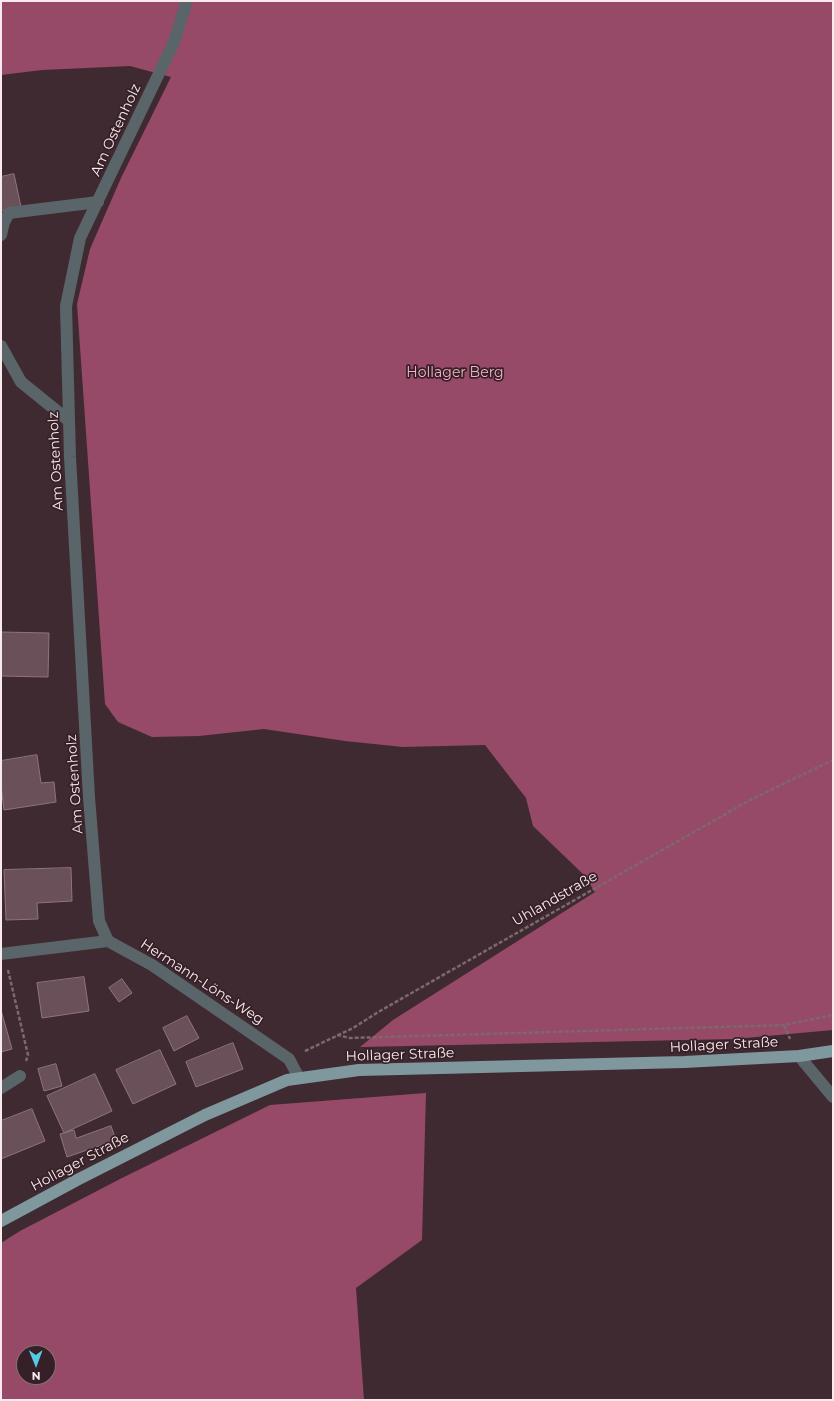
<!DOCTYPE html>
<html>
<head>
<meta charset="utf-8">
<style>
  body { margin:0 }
  #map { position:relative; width:834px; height:1401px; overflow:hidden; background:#402a31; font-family:Montserrat,sans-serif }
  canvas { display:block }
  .frame { position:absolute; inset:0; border:2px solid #f9eaee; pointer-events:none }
  .north { position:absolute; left:16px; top:1345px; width:40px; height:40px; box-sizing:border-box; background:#362027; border:1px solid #847177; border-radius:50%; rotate:179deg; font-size:11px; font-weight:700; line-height:16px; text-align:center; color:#f9eaee }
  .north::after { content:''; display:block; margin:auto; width:14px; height:18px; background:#57c9e3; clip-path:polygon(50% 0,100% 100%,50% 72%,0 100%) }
</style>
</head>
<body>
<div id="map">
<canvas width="834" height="1401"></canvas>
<div class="frame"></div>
<div class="north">N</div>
</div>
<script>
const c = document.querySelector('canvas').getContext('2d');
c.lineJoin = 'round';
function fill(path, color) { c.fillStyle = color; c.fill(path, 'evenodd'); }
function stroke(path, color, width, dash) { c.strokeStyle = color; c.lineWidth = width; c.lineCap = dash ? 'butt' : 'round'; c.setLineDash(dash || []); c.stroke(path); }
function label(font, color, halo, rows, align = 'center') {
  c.font = font + ' Montserrat,sans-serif'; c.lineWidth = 3.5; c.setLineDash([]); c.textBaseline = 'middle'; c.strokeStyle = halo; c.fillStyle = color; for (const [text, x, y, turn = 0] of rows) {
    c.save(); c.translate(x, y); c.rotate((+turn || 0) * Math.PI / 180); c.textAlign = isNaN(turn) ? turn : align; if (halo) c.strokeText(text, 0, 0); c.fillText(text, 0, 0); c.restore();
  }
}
fill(new Path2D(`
  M1 1H833V1030L734 1039 360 1047 393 1020 595 892 584 875 533 826 526 798 485 745 403 747 345 741 264 729 199 736 152 737 118 722 105 704 77 304 90 249 121 178 171 77 130 66 42 70 1 75Z
  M426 1093 422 1240 356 1288 364 1400H1V1243L20 1231 122 1178 270 1105ZM24 1353H48V1377H24Z`), '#974a67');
const building = new Path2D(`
  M14 174 21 207 1 211V177Z
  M1 632 49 633 48 677 1 676Z
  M37 755 41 783 54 782 56 802 4 810 1 785V761Z
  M71 868 72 901 37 903 38 919 6 920 4 870Z
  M84 977 89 1011 42 1018 37 983Z
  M122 979 132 993 119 1002 109 988Z
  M1 1010 12 1049 1 1052Z
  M187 1016 199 1038 174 1051 163 1028Z
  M233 1043 243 1069 196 1087 186 1062Z
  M160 1050 176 1084 133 1104 116 1070Z
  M56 1064 62 1086 44 1091 38 1069Z
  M95 1074 112 1111 64 1133 47 1096Z
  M32 1109 45 1141 1 1159V1121Z
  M111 1126 116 1140 67 1157 60 1134 74 1130 76 1138Z`);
fill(building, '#6a5159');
stroke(building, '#8f747c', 1);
stroke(new Path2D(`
  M8 970 28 1055 26 1061
  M784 1025 790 1039
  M337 1035 350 1038 784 1025 833 1015
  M305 1051 353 1028 380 1011 750 800 833 760`), '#7c686e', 2.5, [4, 2]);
stroke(new Path2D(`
  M1 235 4 222 9 213 98 202
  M1 346 21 382 68 420
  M108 941 99 921 89 797 70 457 66 306 80 238 174 42 187 1
  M1 954 108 941 152 965 289 1059 299 1078
  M799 1056 833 1097
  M1 1088 20 1076`), '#596568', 12);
stroke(new Path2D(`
  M1 1221 77 1180 205 1115 287 1080 359 1070 684 1062 799 1056 833 1051`), '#7f989e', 12);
label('14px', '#f9eaee', '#362027', [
  ["Am Ostenholz",116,130,-65],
  ["Am Ostenholz",56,461,-93],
  ["Am Ostenholz",75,784,-94],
  ["Uhlandstraße",555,899,-30],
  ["Hermann-Löns-Weg",202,982,33],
  ["Hollager Straße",724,1045,-3],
  ["Hollager Straße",400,1055,-2],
  ["Hollager Straße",80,1162,-28]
]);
label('14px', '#f5b1c7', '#362027', [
  ["Hollager Berg",455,373]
]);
</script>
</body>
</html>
